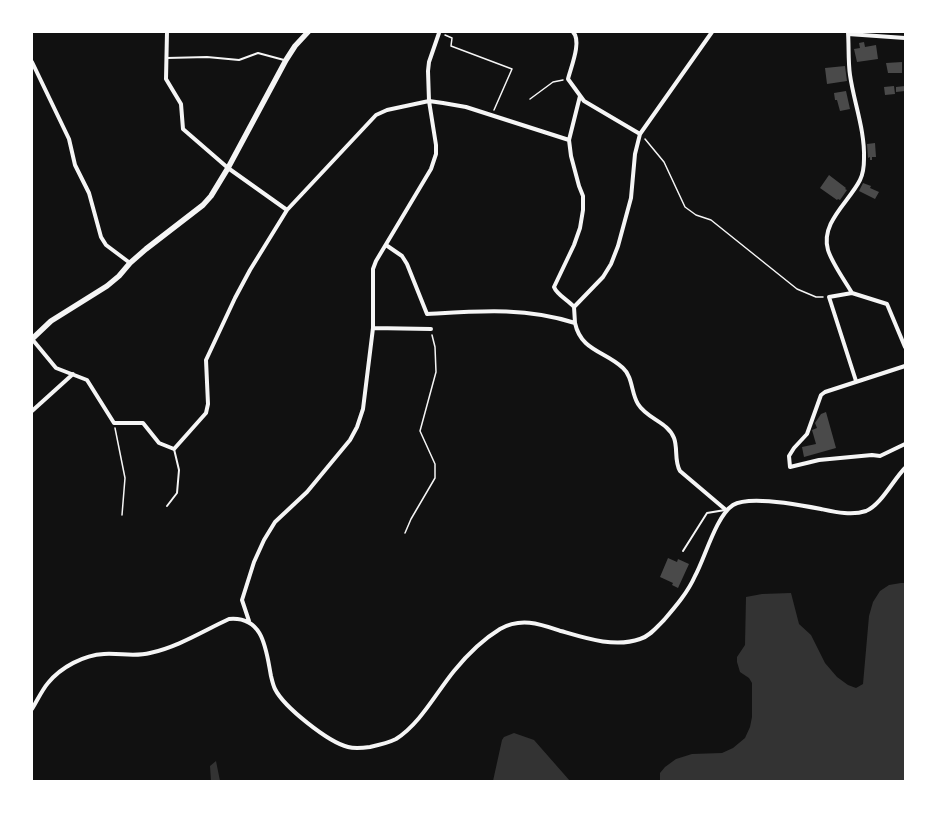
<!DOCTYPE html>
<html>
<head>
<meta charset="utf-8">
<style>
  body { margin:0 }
  #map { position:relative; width:937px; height:813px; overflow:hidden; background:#111; font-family:"Golos Text",sans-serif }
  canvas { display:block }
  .frame { position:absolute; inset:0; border:33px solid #fff; pointer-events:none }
</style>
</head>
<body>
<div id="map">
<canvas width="937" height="813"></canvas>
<div class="frame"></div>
</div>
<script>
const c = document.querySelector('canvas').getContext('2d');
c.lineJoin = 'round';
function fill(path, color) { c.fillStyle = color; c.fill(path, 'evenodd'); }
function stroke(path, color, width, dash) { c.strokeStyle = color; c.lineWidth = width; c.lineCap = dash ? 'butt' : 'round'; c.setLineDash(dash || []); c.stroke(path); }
fill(new Path2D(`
  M901 583H905V781H660V773L665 767 676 759 692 754 722 753 733 748 745 738 750 727 752 717V683L749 678 740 672 737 662V657L745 645 746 597 762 594 791 593 799 624 811 635 825 663 837 677 848 685 856 688 863 684 869 616 873 602 880 591 889 585Z
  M514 733 534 740 570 781H493L502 740 504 737Z
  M216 761 220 781H211L210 766Z`), '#333');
fill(new Path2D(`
  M864 42 865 47 876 45 878 59 857 62 854 49 860 48 859 43Z
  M902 62V73H888L886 63Z
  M845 66 847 81 827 84 825 68Z
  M894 86 895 94 885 95 884 87Z
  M905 86V91L896 92V87Z
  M846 91 850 109 840 111 837 100H835L834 93Z
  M875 143 876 157H872V160H870V157L868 158 867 144Z
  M829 175 846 188 845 189 847 190 840 200 838 199 837 200 820 188Z
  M863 183 871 186 870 188 879 192 875 199 859 191Z
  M826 412 836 448 804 457 802 447 816 444 812 430 817 428 815 423 821 414Z
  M668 558 677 562 678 559 689 564 678 588 672 585 673 583 660 577Z`), '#4a4a4a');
stroke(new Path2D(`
  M445 35 452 38 451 46 512 69 494 110
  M530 99 553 82 563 80
  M645 139 664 162 685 207 696 215 711 220 797 289 816 297H823
  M115 428 125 478 122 515
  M405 533 411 519 435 478V464L420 431 436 372 435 347 432 335`), '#f5f5f5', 1.5);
stroke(new Path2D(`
  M167 58 207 57 239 60 258 53 284 60
  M167 506 177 493 179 470 174 449
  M683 551 707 513 725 510`), '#f5f5f5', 2);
stroke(new Path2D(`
  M167 32 166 79 181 104 183 129 228 168 287 210 376 115 387 110 429 101 443 103 466 107 569 140 580 96
  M573 32C582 41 571 67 568 79L584 101 640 134
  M848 32C849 46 848 61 850 75 854 103 865 130 864 159 864 166 863 174 860 180 849 202 820 223 828 250 832 263 845 281 852 293L887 304 905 347
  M848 34 905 38
  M32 62 69 139 75 165 89 193 101 237 106 245 130 263
  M569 140 571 156 579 186 583 196V210L580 228 574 245 554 287C557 295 568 300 574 307
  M386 245 402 256 407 264 427 314C479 311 525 307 575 323 581 351 605 351 623 368 633 377 631 393 638 404 647 419 668 422 674 438 678 448 674 461 680 471L726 510
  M852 293 829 297 856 381
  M575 323 574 307 603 277 611 264 618 246 631 198 635 154 640 134 712 32
  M373 328 431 329
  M32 339 56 368 87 380 114 423H143L159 443 174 449 206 413 208 404 206 360 235 298 250 270 287 210
  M905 366 825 392 821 395 807 434 794 448 789 456 790 467 819 460 872 455 880 456 905 444
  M32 411 73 374
  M249 621 242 600 254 562 264 540 275 522 307 492 350 440 357 427 363 409 373 328V269L376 261 431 169 436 154V145L429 101 428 71 429 62 439 33
  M32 709C37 701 42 690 48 683 61 667 84 655 104 654 120 653 135 657 150 653 178 647 203 631 229 619 264 616 266 650 271 676 272 680 273 685 275 689 284 707 328 742 348 747 355 749 363 748 370 747 379 745 388 743 396 739 420 724 436 693 454 671 467 655 482 640 500 629 521 617 540 624 561 631 585 638 615 648 640 639 650 636 657 627 664 620 676 606 688 592 695 576 705 558 716 516 733 505 749 495 801 505 821 509 835 512 852 516 866 511 881 505 893 480 905 468`), '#f5f5f5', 4);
stroke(new Path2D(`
  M32 339 51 321 107 286 119 276 130 263 146 249 203 205 211 196 228 168 286 60 295 46 308 32`), '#f5f5f5', 5.5);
</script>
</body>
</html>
